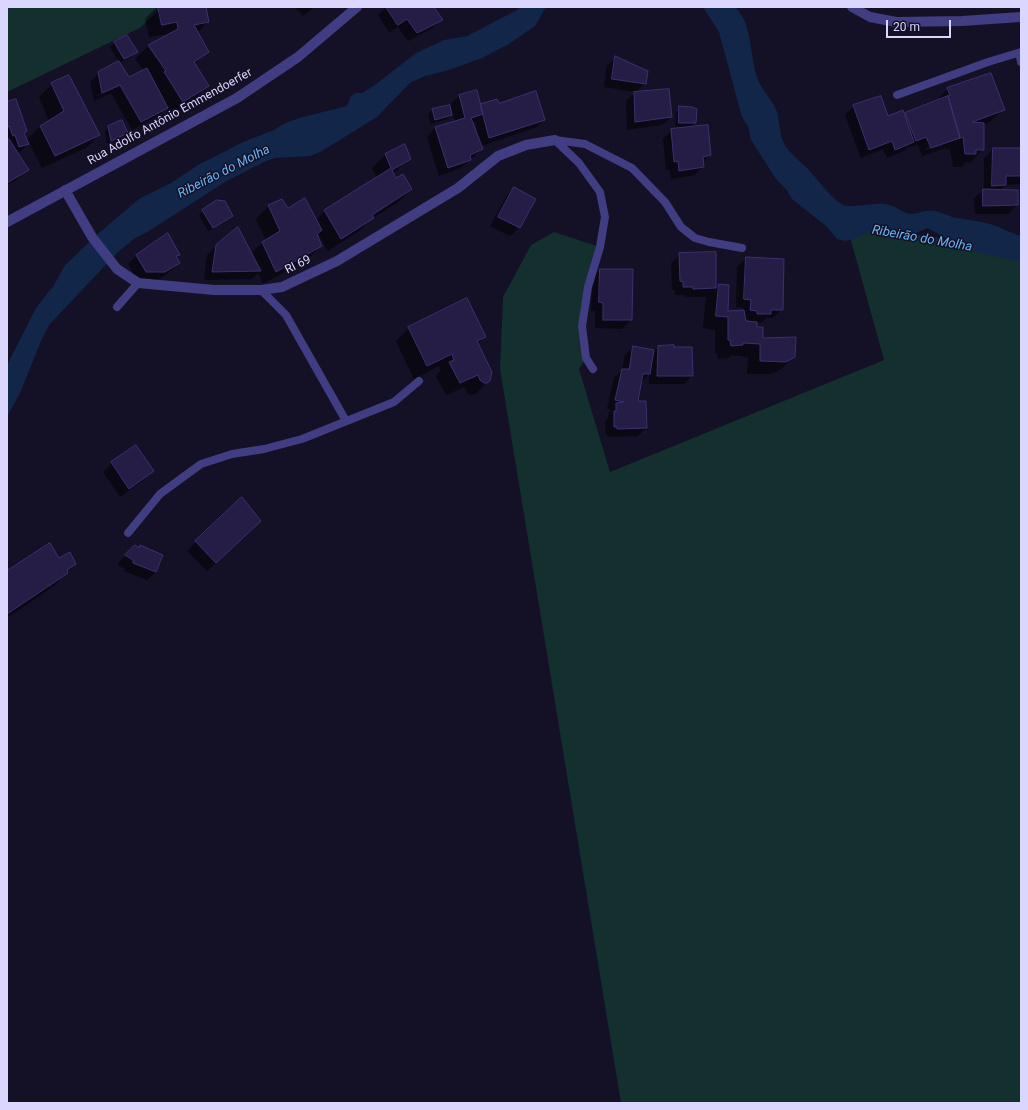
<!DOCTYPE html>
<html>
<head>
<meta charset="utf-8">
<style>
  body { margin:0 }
  #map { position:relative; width:1028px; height:1110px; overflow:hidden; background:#141025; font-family:Roboto,sans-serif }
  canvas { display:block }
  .frame { position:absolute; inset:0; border:8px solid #dbd6fd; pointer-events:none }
  .scale { position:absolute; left:886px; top:20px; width:65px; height:18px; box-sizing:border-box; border:2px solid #dbd6fd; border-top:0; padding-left:5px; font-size:12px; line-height:14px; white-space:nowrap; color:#dbd6fd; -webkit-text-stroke:3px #141025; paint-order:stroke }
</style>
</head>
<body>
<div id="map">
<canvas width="1028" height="1110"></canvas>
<div class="frame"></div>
<div class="scale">20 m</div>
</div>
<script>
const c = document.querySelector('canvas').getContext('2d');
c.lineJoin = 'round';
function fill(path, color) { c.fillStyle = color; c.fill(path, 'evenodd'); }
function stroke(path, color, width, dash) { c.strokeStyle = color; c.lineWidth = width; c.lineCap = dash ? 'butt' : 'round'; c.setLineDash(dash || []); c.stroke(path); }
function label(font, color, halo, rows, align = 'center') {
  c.font = font + ' Roboto,sans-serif'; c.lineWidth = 3; c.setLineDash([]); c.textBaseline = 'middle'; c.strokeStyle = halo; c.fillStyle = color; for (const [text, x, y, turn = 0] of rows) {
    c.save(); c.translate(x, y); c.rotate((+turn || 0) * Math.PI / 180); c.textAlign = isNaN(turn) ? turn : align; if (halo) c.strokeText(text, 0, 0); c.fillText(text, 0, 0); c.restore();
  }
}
fill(new Path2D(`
  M7 7H162L140 28 7 92Z
  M847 226 951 243 1021 259V1103H621L500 369 503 297 531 245 554 232 600 247 582 326 586 358 579 369 610 472 884 360Z`), '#132f2e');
fill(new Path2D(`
  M520 7H546L535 26 509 44 482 58 449 70 425 76 410 83 377 117 322 151 310 156 275 158 264 162 225 182 149 231 135 238 117 253 49 325 41 341 20 393 7 417V365L36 308 54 285 65 265 100 232 139 199 171 183 198 165 243 142 274 130 283 124 299 118 347 106 351 96 355 93H362L375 85 416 53 444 40 467 36 517 10Z
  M703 7H735C755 25 748 64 761 86 766 95 774 102 777 112 780 123 779 136 786 147 792 155 800 161 807 168 818 179 830 198 843 205 851 208 875 203 885 204 894 205 903 213 911 214 919 214 926 209 934 211 942 212 950 217 957 218 968 220 980 221 990 224 1001 227 1010 233 1021 236V261C1011 255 1002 250 989 251 981 251 976 253 968 251 955 247 941 234 927 228L912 235 900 234 885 229H877L853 239 845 241 837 239 826 226 792 199 786 189 776 179 751 140 748 126 742 117 737 99 719 32Z`), '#112649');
fill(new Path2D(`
  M157 7H205L208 21 197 33 208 51 194 65 207 86 194 99 170 115 166 108 158 116 132 130 111 93 94 101 90 82 99 73 119 62 110 47 114 43 127 37 136 52 132 56 119 63 128 78 144 71 135 59 148 46 165 37 164 35 149 37 145 19ZM120 84V86L98 96 97 95Z
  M295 7H315L303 16Z
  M386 7H433L441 20 433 28 408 41 398 27 389 33 378 15Z
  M615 58 645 83 636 92 671 117 662 125 627 130 626 101 635 92 604 87 607 66Z
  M52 84 99 135 86 148 42 168 29 143 20 152 17 153 27 170 19 178 7 186V103L26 140 40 126 49 121 39 97Z
  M948 89 1004 109 990 122 983 125V149L970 163 966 162 962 167H953L950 149 947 150 946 148 922 156 918 145 907 148 904 151 887 158 883 149 861 158 845 115 854 106 888 118 904 116 906 114 935 102ZM945 142V144L926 150V148Z
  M476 91 479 105H498L544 120 535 128 481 146 482 149 461 168 439 176 427 137 435 128 455 122 453 113 447 119 431 124 428 114 432 110 451 106 450 105 459 96ZM475 122 477 131H475L472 123Z
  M680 108 695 123 690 128 710 155 703 162V166L695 175 671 179 670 170H666L663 139 672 130 688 128V127H675L676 112Z
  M109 127 127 132 123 136 107 144 105 131Z
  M405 146 410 158 393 174 396 180 411 189 398 202 370 220 359 231 328 251 318 234 316 235 321 246 308 259 263 284 258 273 252 279 204 280 207 255 216 246 251 253 266 240 256 219 269 206 287 210 316 220 325 211 377 178 372 168 385 155Z
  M993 149H1021V183L1019 184 1005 185 1000 190 1017 205 1008 214H975L974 198 984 190V158Z
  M514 188 534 200 519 228 510 236 490 226 506 197Z
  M203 211 232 216 228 220 208 231 199 215Z
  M715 253V290L719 285 727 312 743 311V308L736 307 737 267 746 258 782 309 773 318H766L761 323 756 322V328L762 339 794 357 780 370 772 374H747L748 357 731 355 729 358 718 359 717 353H715V330L703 328 706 297H685V295H675V290H672L671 263 680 254ZM745 319H748L749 322H745Z
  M137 255H179L176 258 179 263 170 272 155 281 137 280 128 264Z
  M600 270 631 320 622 329 595 328V311H591L592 279Z
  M409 328 485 337 477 344 489 380 476 394 470 395 467 393 465 387 446 395 436 376 440 371 439 366 414 379 396 341Z
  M633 347 654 351 658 347 692 376 684 384H649V374L641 383 637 402 646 428 638 436 609 437V436L606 435 605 421 608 418V413L611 410 607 409 614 378 622 370 625 355Z
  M112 463 152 471 144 480 120 497 103 472Z
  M242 498 251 530 207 571 187 551Z
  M135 546 138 548 140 546 156 572 147 580 124 571 125 569 117 564Z
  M75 564 54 586 7 618V573Z`), '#0007');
stroke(new Path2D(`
  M867 229 962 245
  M981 250 1021 259`), '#112649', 6);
const building = new Path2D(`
  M158 7H206L209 22 194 25 209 52 194 62 209 86 183 102 164 72 166 71 148 45 178 29 177 22 162 25Z
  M386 7H434L443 20 417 33 407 19 398 25Z
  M127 35 138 52 124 59 114 42Z
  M615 56 648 71 646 84 612 79Z
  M119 61 129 77 147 68 168 108 141 122 120 85 102 93 98 72Z
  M991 73 1005 110 972 122 984 123V150H976V154H965L963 137 960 138 948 96 950 95 947 88Z
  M69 75 100 135 55 156 40 126 64 111 51 83Z
  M669 89 672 117 635 122 634 92Z
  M477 90 483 114 471 118 483 149 470 155 471 160 448 168 435 127 465 118 459 95Z
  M536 91 545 120 489 138 480 104 497 99 499 103Z
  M881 96 888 116 903 110 914 142 895 150 892 141 869 150 853 105Z
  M948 96 960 138 931 148 926 137 916 141 905 113Z
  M16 99 27 131 24 133 29 144 19 147 15 135 13 136 9 126 7 127V102Z
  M450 105 452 115 435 120 432 109Z
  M679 106 692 107 697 109 696 123H679Z
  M122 120 128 133 111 141 108 126Z
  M708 125 711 155 703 157 704 167 679 171 678 161 674 162 671 129Z
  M9 139 29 170 7 183V141Z
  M405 144 411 159 392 170 396 178 403 174 412 189 372 215 374 218 341 239 324 210 391 168 385 154Z
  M993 148H1021V176H1006V185L992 186Z
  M514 187 536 199 520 228 498 217Z
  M983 189 1018 190V205L983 206Z
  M305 198 322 230 317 234 322 246 276 272 262 242 280 231 268 205 282 199 288 208Z
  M217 200 225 201 233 216 213 228 202 210Z
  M238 227 261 271 212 272 216 245Z
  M168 233 180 255 176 256 180 263 165 272H146L136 255Z
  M716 252V288L693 289V287H683V282L680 281 679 253Z
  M746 257 784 259 783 310H771V314H757V311L750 310 751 300 744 299Z
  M600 269H633L632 320H603V303L599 302Z
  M719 284 729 285 728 311 744 310 746 321 757 322V327H763V338L796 337 795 357 786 362 760 361V344L743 343V345L731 346 730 340H728V317L716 316Z
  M467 298 486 337 477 341 492 372 490 381 487 383H484L480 380 478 375 460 383 449 362 454 360 452 354 427 366 408 327Z
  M674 345V347H692L693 376H657L658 346Z
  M633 346 654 350 650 374H643L638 401H646L647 428 617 429V427H614V411H616V403L624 402 615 400 622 369H629Z
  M136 445 154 471 129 489 111 462Z
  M242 497 261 521 216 563 195 541Z
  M50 543 59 558 70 552 76 564 67 570 68 573 7 614V571Z
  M135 545 139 548 140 545 163 555 156 572 133 563V560L125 555Z`);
fill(building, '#251d45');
stroke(building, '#3d3070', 1);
stroke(new Path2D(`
  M1019 53 1021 62
  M897 95 988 62 1021 52
  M555 140 579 163 600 192 605 217 600 247 588 287 582 326 586 358 593 369
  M555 140 585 144 632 168 665 202 681 227 695 238 709 242 742 248
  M261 290 286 315 346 421
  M117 307 138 283
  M128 533 160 494 201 464 232 454 264 449 302 439 394 402 419 381`), '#403d82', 8);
stroke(new Path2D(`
  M65 190 92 237 117 269 138 283 214 290H261L282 287 337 261 458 188 498 156 526 145 555 140`), '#403d82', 10);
stroke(new Path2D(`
  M852 7 870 17 896 22 962 21 1021 17
  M7 222 237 98 298 57 357 7`), '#403d82', 10);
label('12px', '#dbd6fd', '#141025', [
  ["Rua Adolfo Antônio Emmendoerfer",170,117,-29],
  ["RI 69",298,265,-26]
]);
label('italic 13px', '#69b5f8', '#141025', [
  ["Ribeirão do Molha",224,172,-27],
  ["Ribeirão do Molha",922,239,10]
]);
</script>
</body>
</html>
